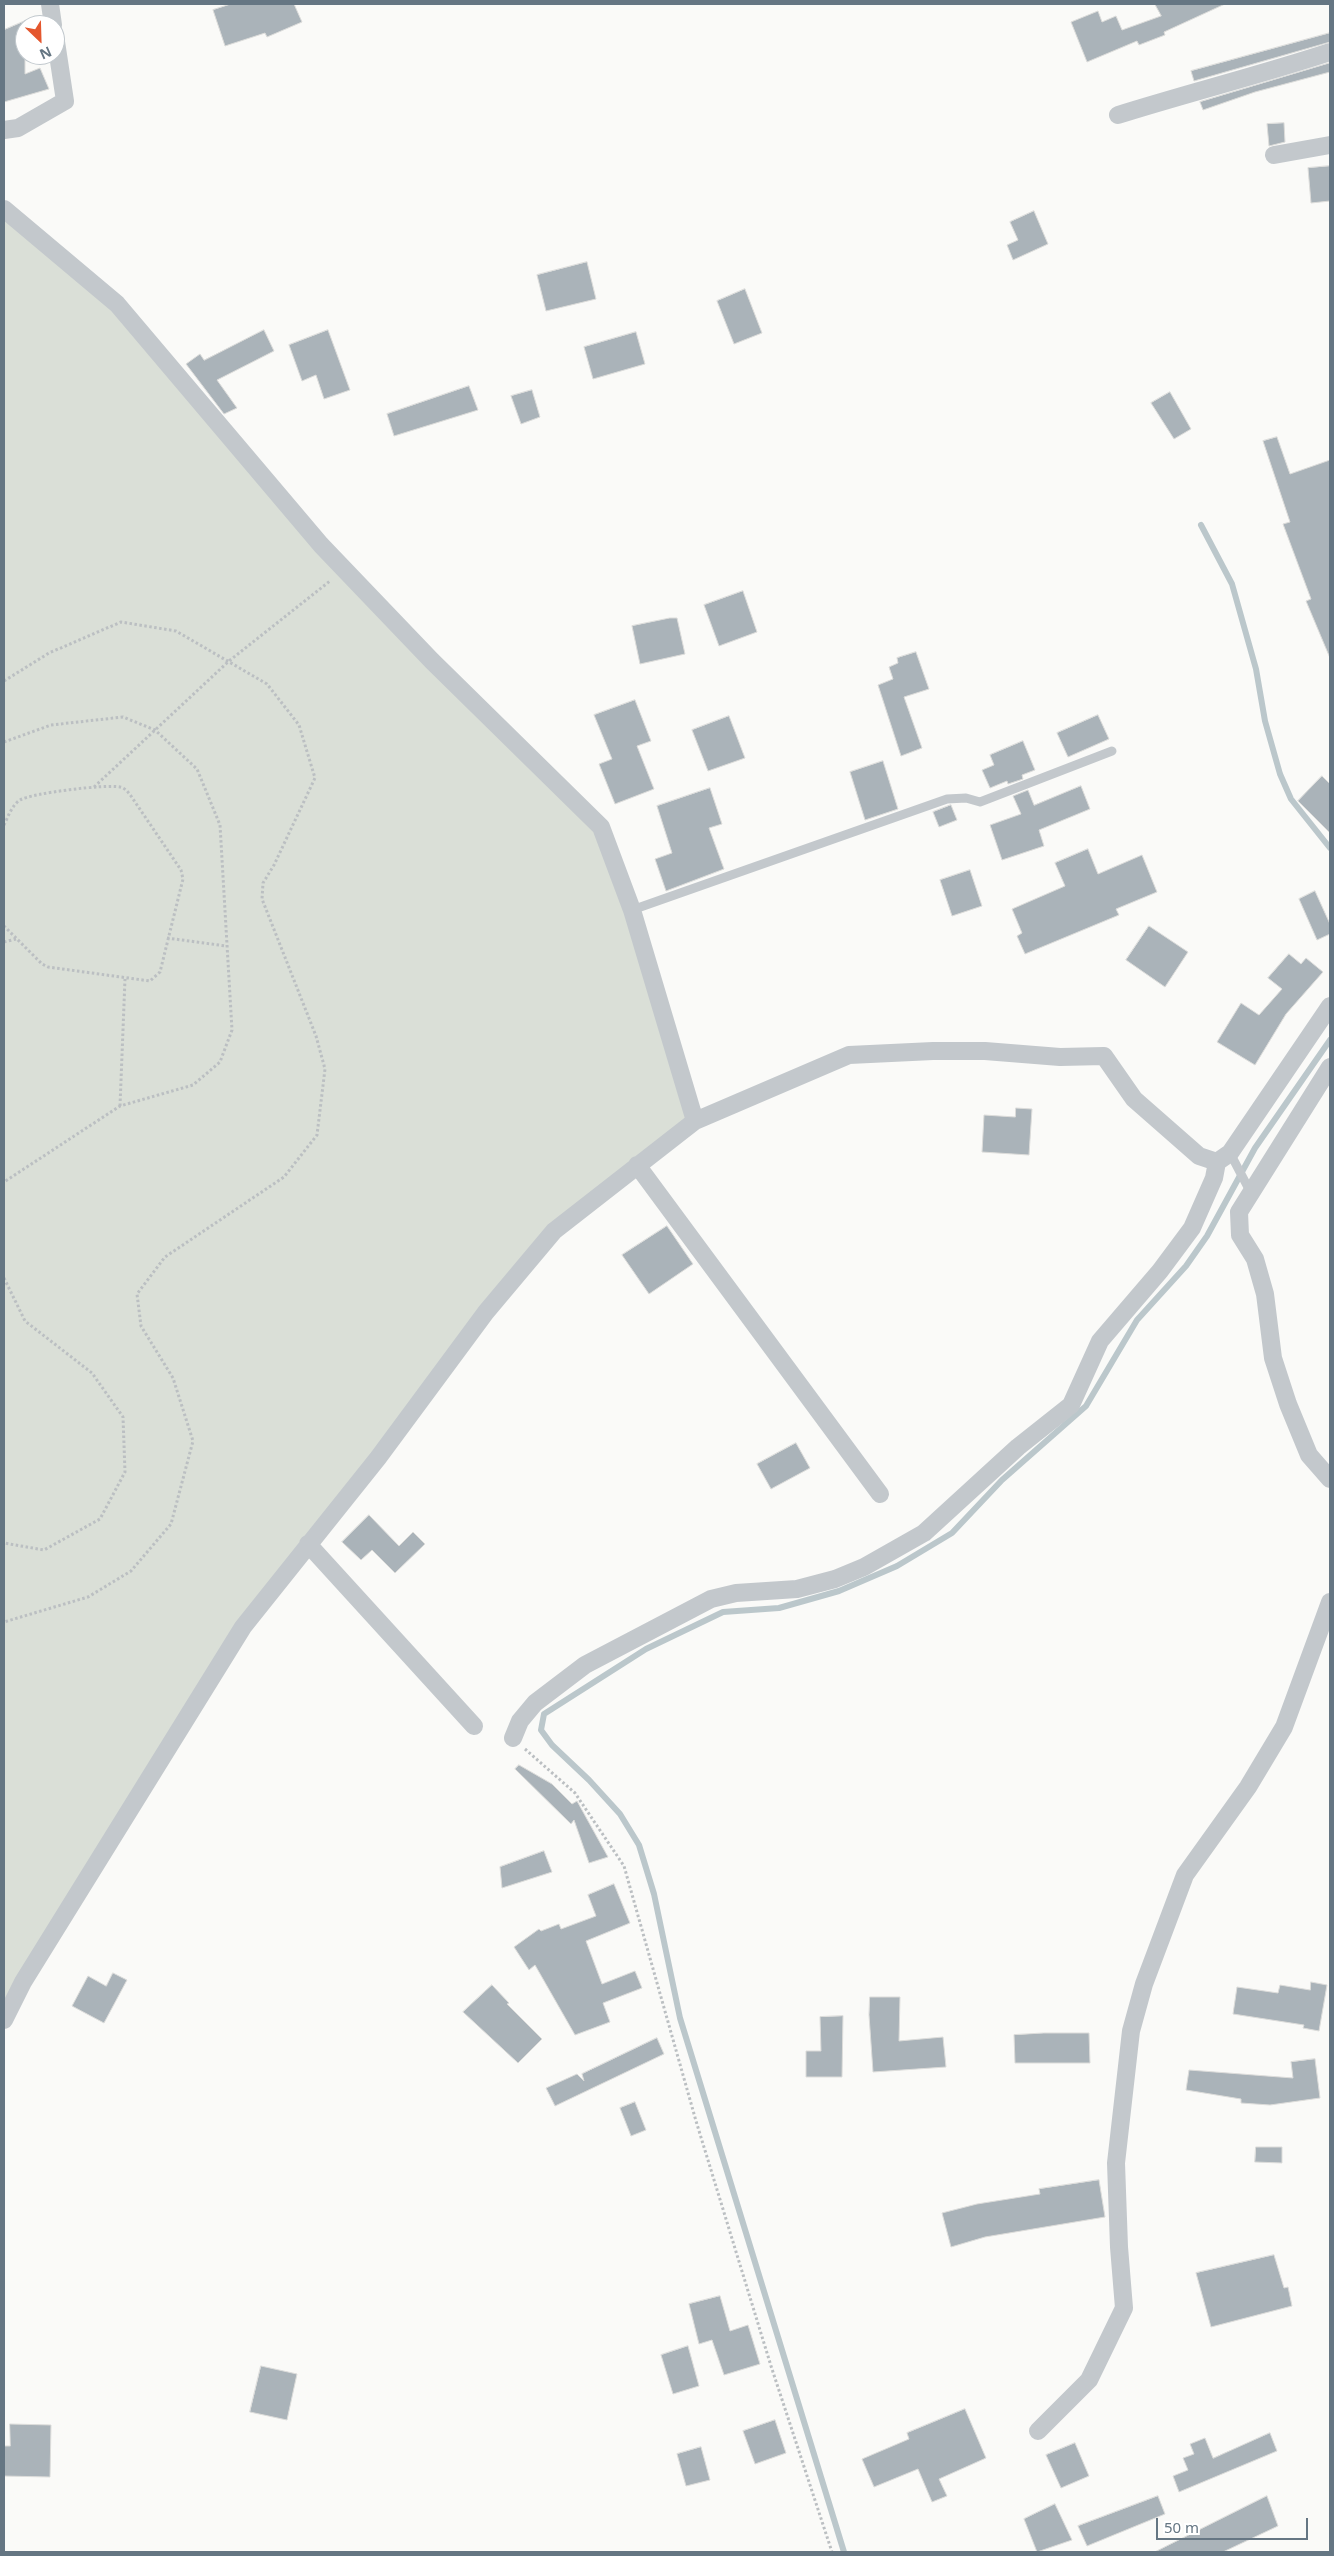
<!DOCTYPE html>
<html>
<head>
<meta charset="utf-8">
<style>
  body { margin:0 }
  #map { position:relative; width:1334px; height:2556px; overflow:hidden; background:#fafaf8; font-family:"Noto Sans",sans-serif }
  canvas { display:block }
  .frame { position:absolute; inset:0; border:5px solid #657683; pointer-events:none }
  .north { position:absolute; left:15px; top:15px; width:50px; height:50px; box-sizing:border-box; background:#fff; border:1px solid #c1c8cd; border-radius:50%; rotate:156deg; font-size:14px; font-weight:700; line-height:20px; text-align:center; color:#657683 }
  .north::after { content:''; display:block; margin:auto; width:18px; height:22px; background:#e4572e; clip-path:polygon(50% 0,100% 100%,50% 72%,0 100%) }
  .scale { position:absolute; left:1156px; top:2518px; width:152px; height:22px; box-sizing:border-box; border:2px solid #657683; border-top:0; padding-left:6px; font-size:15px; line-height:18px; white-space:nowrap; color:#657683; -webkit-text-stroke:4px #fff; paint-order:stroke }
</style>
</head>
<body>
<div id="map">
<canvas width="1334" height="2556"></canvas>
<div class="frame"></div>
<div class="north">N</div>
<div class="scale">50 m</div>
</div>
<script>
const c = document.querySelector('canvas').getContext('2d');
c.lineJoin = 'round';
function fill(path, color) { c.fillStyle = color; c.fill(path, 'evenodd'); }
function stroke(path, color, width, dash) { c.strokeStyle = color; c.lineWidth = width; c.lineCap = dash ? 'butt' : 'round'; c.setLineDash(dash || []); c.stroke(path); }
fill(new Path2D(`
  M4 209 79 270 321 545 601 827 695 1121 554 1231 243 1627 4 2020Z`), '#dadfd7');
stroke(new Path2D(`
  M1201 525 1232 584 1256 669 1265 721 1280 774 1291 799 1330 848
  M844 2552 680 2018 654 1894 639 1845 620 1814 589 1780 552 1745 541 1730 544 1714 646 1649 723 1612 779 1608 839 1591 897 1566 952 1533 1002 1480 1086 1406 1137 1320 1186 1266 1207 1236 1255 1148 1330 1040`), '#bbc7cb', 6);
const building = new Path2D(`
  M231 4H294L302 22 267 37 265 33 225 46 213 10Z
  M1155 4H1225L1164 32 1165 35 1139 45 1137 41 1087 62 1071 22 1098 11 1102 22 1116 16 1122 30 1161 16Z
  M25 21V74L40 68 49 89 4 102V30Z
  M1330 33V42L1194 81 1191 71Z
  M1330 63V72L1255 92 1203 110 1200 102Z
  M1284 123 1285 142 1269 146 1267 124Z
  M1330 166V201L1311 203 1308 168Z
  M1034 211 1048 244 1013 260 1007 245 1018 240 1010 222Z
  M587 262 596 299 546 311 537 275Z
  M745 289 762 333 734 344 717 301Z
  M264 330 274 351 217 380 237 408 224 414 186 364 200 354 204 360Z
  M328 330 350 390 324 399 316 375 302 381 289 345Z
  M636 332 645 364 593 379 584 347Z
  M469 386 478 410 394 436 387 414Z
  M532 390 540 417 521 424 511 396Z
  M1170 392 1191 429 1174 439 1151 403Z
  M1277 437 1290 474 1330 460V658L1306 601 1311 599 1283 524 1290 522 1263 441Z
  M743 591 757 632 719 646 704 605Z
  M670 618H677L685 654 640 664 632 626Z
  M916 652 929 689 904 697 922 748 901 756 878 685 893 679 889 667 898 663 897 658Z
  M635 700 651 741 637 746 654 789 615 804 599 764 612 759 594 715Z
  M1098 715 1109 739 1068 757 1057 733Z
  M729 716 745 758 708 771 692 730Z
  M1023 741 1035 770 1022 775 1023 779 1008 784 1007 781 990 788 982 770 994 765 990 755Z
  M883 761 898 809 865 820 850 772Z
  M1322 776 1330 784V833L1298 801Z
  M1081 786 1090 809 1039 830 1044 846 1002 860 990 825 1021 814 1013 796 1028 790 1034 805Z
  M710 788 722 824 709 828 724 869 666 891 655 859 672 853 657 806Z
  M951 805 957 820 939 827 933 812Z
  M1088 849 1098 874 1142 855 1157 892 1116 909 1119 915 1025 954 1017 936 1022 933 1012 909 1065 886 1055 863Z
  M970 870 982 906 952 916 940 880Z
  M1315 891 1330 924V934L1317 940 1299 899Z
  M1149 926 1188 952 1165 987 1126 960Z
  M1289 954 1301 964 1306 958 1323 972 1286 1014 1255 1065 1217 1042 1241 1003 1259 1015 1282 989 1268 978Z
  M1016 1108 1032 1109 1029 1155 982 1152 984 1115 1015 1117Z
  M667 1226 693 1264 649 1294 622 1255Z
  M796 1443 810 1468 771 1489 757 1464Z
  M369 1515 399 1546 413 1532 425 1544 395 1573 372 1550 361 1560 342 1542Z
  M519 1765 552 1784 572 1804 577 1801 608 1857 589 1863 574 1820 571 1824 515 1769Z
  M544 1851 552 1872 502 1888 500 1867Z
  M614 1884 630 1923 586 1941 602 1984 635 1971 642 1988 603 2003 610 2022 575 2035 535 1965 529 1970 514 1947 539 1929 541 1931 559 1924 561 1929 596 1916 588 1895Z
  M113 1973 127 1980 104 2023 72 2006 88 1976 106 1986Z
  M1311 1982 1327 1985 1319 2031 1303 2028 1304 2025 1233 2014 1237 1987 1278 1993 1280 1985 1310 1990Z
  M492 1985 509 2003 507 2004 542 2039 518 2063 463 2012Z
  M870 1997H900L899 2041 943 2037 946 2067 873 2072 869 2015Z
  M843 2016 842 2077H806V2051H821L820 2017Z
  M1044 2033H1089L1090 2063H1015L1014 2035Z
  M657 2038 664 2054 555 2106 546 2088 577 2074 584 2081 582 2074Z
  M1315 2059 1320 2098 1270 2105 1241 2103V2099L1186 2090 1189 2070 1293 2078 1291 2062Z
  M635 2102 646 2130 631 2136 620 2108Z
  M1256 2147H1282V2163L1255 2162Z
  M1099 2180 1105 2217 985 2237 951 2247 942 2213 977 2204 1040 2194 1039 2189Z
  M1274 2255 1284 2288 1288 2287 1292 2306 1211 2327 1196 2273Z
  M720 2296 730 2331 748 2325 760 2364 724 2375 712 2340 699 2344 689 2304Z
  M688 2346 699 2386 673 2394 661 2355Z
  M261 2366 297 2374 287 2420 250 2412Z
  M965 2409 986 2458 939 2479 947 2496 932 2502 918 2469 874 2487 862 2459 909 2439 907 2433Z
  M775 2420 786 2453 755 2464 743 2431Z
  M10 2424 51 2425 50 2477 4 2476V2446H10Z
  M1270 2433 1277 2451 1179 2492 1173 2476 1188 2470 1183 2458 1194 2454 1190 2444 1205 2438 1213 2458Z
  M1075 2443 1089 2476 1061 2488 1046 2455Z
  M701 2447 710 2480 686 2486 677 2454Z
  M1158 2496 1165 2514 1087 2546 1078 2526Z
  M1267 2496 1278 2526 1223 2552H1155Z
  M1055 2504 1072 2540 1037 2552 1024 2519Z`);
fill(building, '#aab3b9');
stroke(building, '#dcdcda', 1);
stroke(new Path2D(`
  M4 681 49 653 121 622 176 631 267 684 299 725 315 778 274 865 263 883 262 899 316 1036 325 1069 317 1135 284 1177 165 1257 137 1294 141 1326 173 1378 193 1441 171 1524 131 1571 88 1597 4 1622
  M4 742 51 725 123 717 155 730 197 769 220 825 232 1030 220 1062 193 1085 120 1106 4 1182
  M94 787 229 661 330 581
  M4 825C8 817 12 805 20 800 32 793 106 784 120 787 125 788 128 792 131 796L181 870 183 879 160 972 150 981 48 967 42 964 4 926
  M167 938 226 946
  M4 942 16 939
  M120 1106 125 979
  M4 1278 25 1321 92 1373 123 1417 125 1472 100 1519 44 1550 4 1543
  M525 1749 575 1793 624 1866 696 2121 771 2366 832 2552`), '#bbbfc2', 3, [2.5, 2.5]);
stroke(new Path2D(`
  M632 910 947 799 966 798 980 802 1112 751
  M1230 1153 1251 1193`), '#c3c8cc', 9);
stroke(new Path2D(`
  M50 4 53 25
  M1118 115C1188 93 1260 75 1330 52
  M4 130 18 128 65 101 55 35
  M1274 155 1330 145
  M4 209 117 304 321 545 432 661 601 827 632 910 695 1121
  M1330 1067 1239 1212 1240 1235 1255 1259 1265 1294 1273 1358 1288 1404 1309 1455 1330 1479
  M637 1165 880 1494
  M308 1544 474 1726
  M513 1738 520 1721 535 1703 585 1665 711 1599 736 1593 797 1589 835 1579 864 1567 924 1533 1018 1447 1071 1405 1100 1341 1160 1271 1192 1228 1214 1178 1217 1162
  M4 2020 23 1982 243 1627 378 1458 486 1312 554 1231 695 1121 849 1055 933 1051H985L1060 1057 1104 1056 1134 1099 1199 1156 1217 1162 1230 1153 1330 1006
  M1038 2431 1089 2380 1124 2308 1119 2247 1116 2163 1131 2031 1144 1984 1185 1875 1248 1787 1284 1727 1330 1602`), '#c3c8cc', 18);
</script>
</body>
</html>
